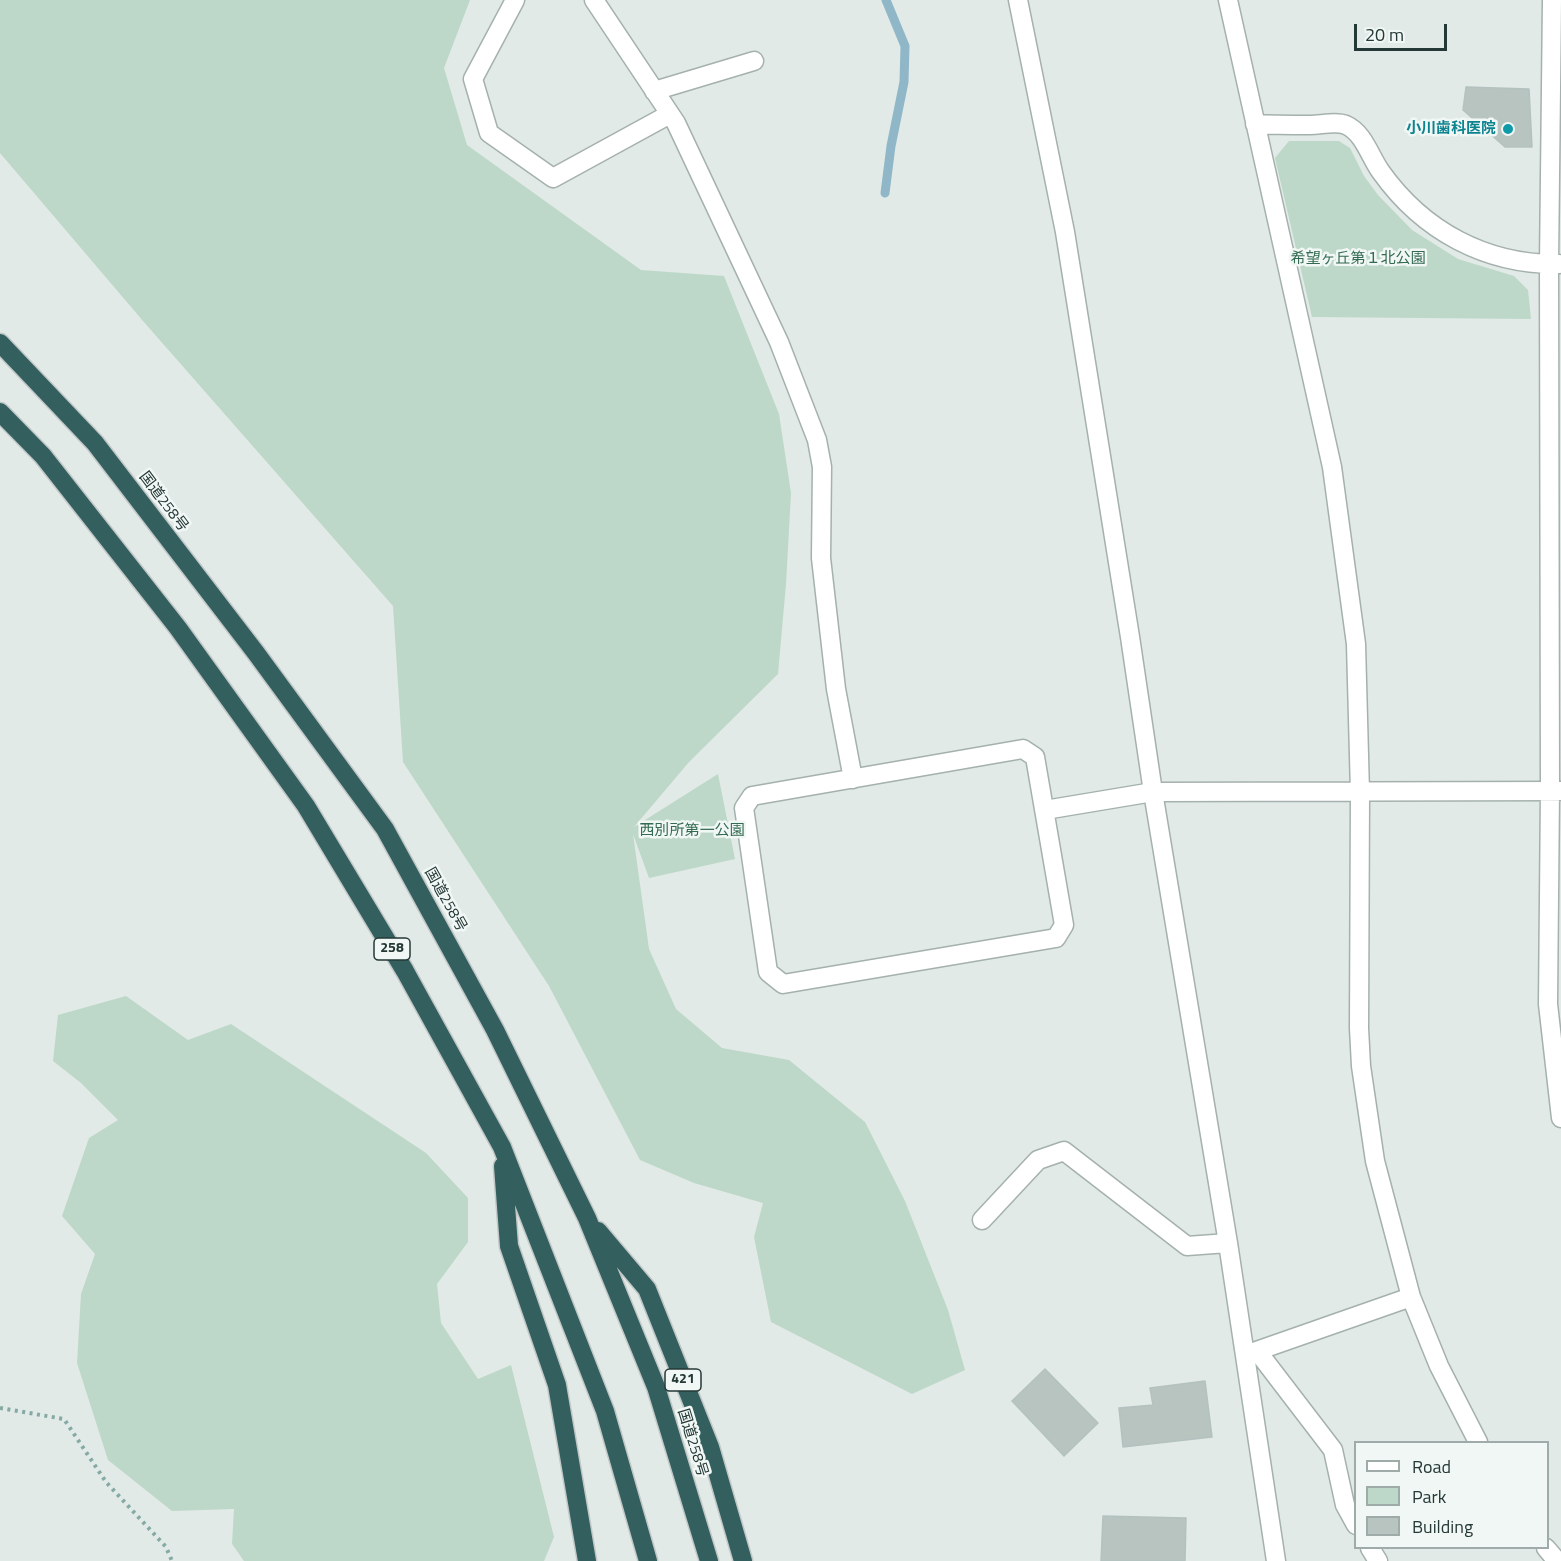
<!DOCTYPE html>
<html>
<head>
<meta charset="utf-8">
<style>
  body { margin:0 }
  #map { position:relative; width:1561px; height:1561px; overflow:hidden; background:#e1eae7; font-family:"Titillium Web",sans-serif }
  canvas { display:block }
  .legend { position:absolute; left:1354px; top:1441px; width:195px; height:108px; box-sizing:border-box; background:#f1f7f5; border:2px solid #9faba9; margin:0; padding:8px 10px; list-style:none; font-size:18px; color:#243836 }
  .legend li { display:flex; align-items:center; gap:12px; height:30px }
  .legend b { width:30px; border:2px solid #9faba9 }
  .scale { position:absolute; left:1354px; top:24px; width:93px; height:27px; box-sizing:border-box; border:3px solid #243836; border-top:0; padding-left:8px; font-size:18px; line-height:21px; white-space:nowrap; color:#243836; -webkit-text-stroke:4px #f1f7f5; paint-order:stroke }
</style>
</head>
<body>
<div id="map">
<canvas width="1561" height="1561"></canvas>
<ul class="legend">
<li><b style="height:8px;background:#fff"></b>Road</li>
<li><b style="height:16px;background:#bdd8c8"></b>Park</li>
<li><b style="height:16px;background:#b7c4c0"></b>Building</li>
</ul>
<div class="scale">20 m</div>
</div>
<script>
const c = document.querySelector('canvas').getContext('2d');
c.lineJoin = 'round';
function fill(path, color) { c.fillStyle = color; c.fill(path, 'evenodd'); }
function stroke(path, color, width, dash) { c.strokeStyle = color; c.lineWidth = width; c.lineCap = dash ? 'butt' : 'round'; c.setLineDash(dash || []); c.stroke(path); }
function label(font, color, halo, rows, align = 'center') {
  c.font = font + ' "Titillium Web","Noto Sans JP",sans-serif'; c.lineWidth = 5; c.setLineDash([]); c.textBaseline = 'middle'; c.strokeStyle = halo; c.fillStyle = color; for (const [text, x, y, turn = 0] of rows) {
    c.save(); c.translate(x, y); c.rotate((+turn || 0) * Math.PI / 180); c.textAlign = isNaN(turn) ? turn : align; if (halo) c.strokeText(text, 0, 0); c.fillText(text, 0, 0); c.restore();
  }
}
fill(new Path2D(`
  M0 0H470L444 68 467 145 641 270 724 276 779 414 791 493 786 584 778 674 689 762 634 827 718 774 735 859 649 878 633 834 649 949 676 1009 722 1048 789 1060 865 1122 905 1201 948 1310 965 1370 912 1394 771 1322 754 1237 763 1203 694 1183 640 1160 549 986 403 762 393 606 143 321 0 153Z
  M1289 141H1339L1350 148 1364 176 1378 195 1412 230 1458 259 1514 276 1528 290 1531 319 1312 317 1275 158Z
  M126 996 188 1040 231 1024 426 1153 468 1198V1242L437 1284 441 1323 478 1379 511 1365 554 1537 544 1561H244L232 1544 234 1509 172 1511 108 1460 77 1363 81 1294 95 1254 62 1216 89 1138 118 1120 81 1083 53 1061 58 1015Z`), '#bdd8c8');
stroke(new Path2D(`
  M885 193 891 146 904 82 905 46 886 0`), '#90b7c8', 9);
const building = new Path2D(`
  M1466 87 1529 89 1532 147H1505L1463 110Z
  M1045 1369 1098 1423 1064 1456 1012 1401Z
  M1205 1381 1212 1437 1123 1447 1119 1408 1153 1405 1150 1388Z
  M1103 1516 1186 1518 1185 1561H1101Z`);
fill(building, '#b7c4c0');
stroke(building, '#b4c2bf', 1.5);
const minor = new Path2D(`
  M515 0 473 79 489 133 553 178 670 114
  M594 0 676 123 779 342 817 440 822 467 821 558 836 689 853 779
  M1018 0 1065 232 1130 637 1153 792 1228 1243 1276 1561
  M1228 0 1332 467 1356 644 1360 793 1359 1028 1361 1066 1375 1161 1411 1297 1439 1366 1478 1442
  M1552 0 1549 264 1550 791 1548 1004 1561 1118
  M654 91 754 61
  M1255 124C1274 125 1292 125 1310 125 1321 125 1336 121 1346 125 1364 133 1370 157 1381 172 1423 231 1486 265 1559 264
  M1023 749 1035 757 1064 925 1056 938 783 984 768 972 744 808 752 796Z
  M1045 810 1153 792 1561 791
  M982 1220 1038 1160 1064 1151 1187 1246 1228 1243
  M1258 1352 1333 1450 1345 1505 1356 1525
  M1248 1354 1411 1297
  M1370 1548 1378 1561
  M1546 1548 1557 1561`);
const highway = new Path2D(`
  M0 343 95 443 256 653 385 829 495 1030 587 1218 656 1387 709 1561
  M0 412 43 456 178 628 306 806 405 971 502 1147 605 1411 648 1561
  M503 1166 509 1246 557 1385 587 1561
  M598 1231 647 1289 710 1447 743 1561`);
stroke(minor, '#a5b1ae', 21);
stroke(highway, '#c2c7c7', 21);
stroke(new Path2D(`
  M0 1408 64 1419 106 1482 166 1547 172 1561`), '#85a9a3', 4, [3, 4.5]);
stroke(minor, '#fff', 18);
stroke(highway, '#33605e', 18);
for (const [x, y, r, color] of [
  [1508,129,6,"#0f9aa8"]
]) { const dot = new Path2D(); dot.arc(x, y, r, 0, 2 * Math.PI); c.fillStyle = color; c.fill(dot); stroke(dot, '#f1f7f5', 2); }
for (const [x, y, w] of [
  [392,949,36],
  [683,1380,36]
]) { const box = new Path2D(); box.roundRect(x - w / 2, y - 11, w, 22, 4.5); c.fillStyle = '#f1f7f5'; c.fill(box); stroke(box, '#243836', 1.5); }
label('bold 14px', '#243836', null, [
  ["258",392,949],
  ["421",683,1380]
]);
label('bold 15px', '#0d838f', '#f1f7f5', [
  ["小川歯科医院",1496,129]
], 'right');
label('15px', '#336a51', '#f1f7f5', [
  ["希望ヶ丘第１北公園",1358,259],
  ["西別所第一公園",692,831]
]);
label('15px', '#243836', '#f1f7f5', [
  ["国道258号",163,502,53],
  ["国道258号",445,900,61],
  ["国道258号",692,1443,73]
]);
</script>
</body>
</html>
